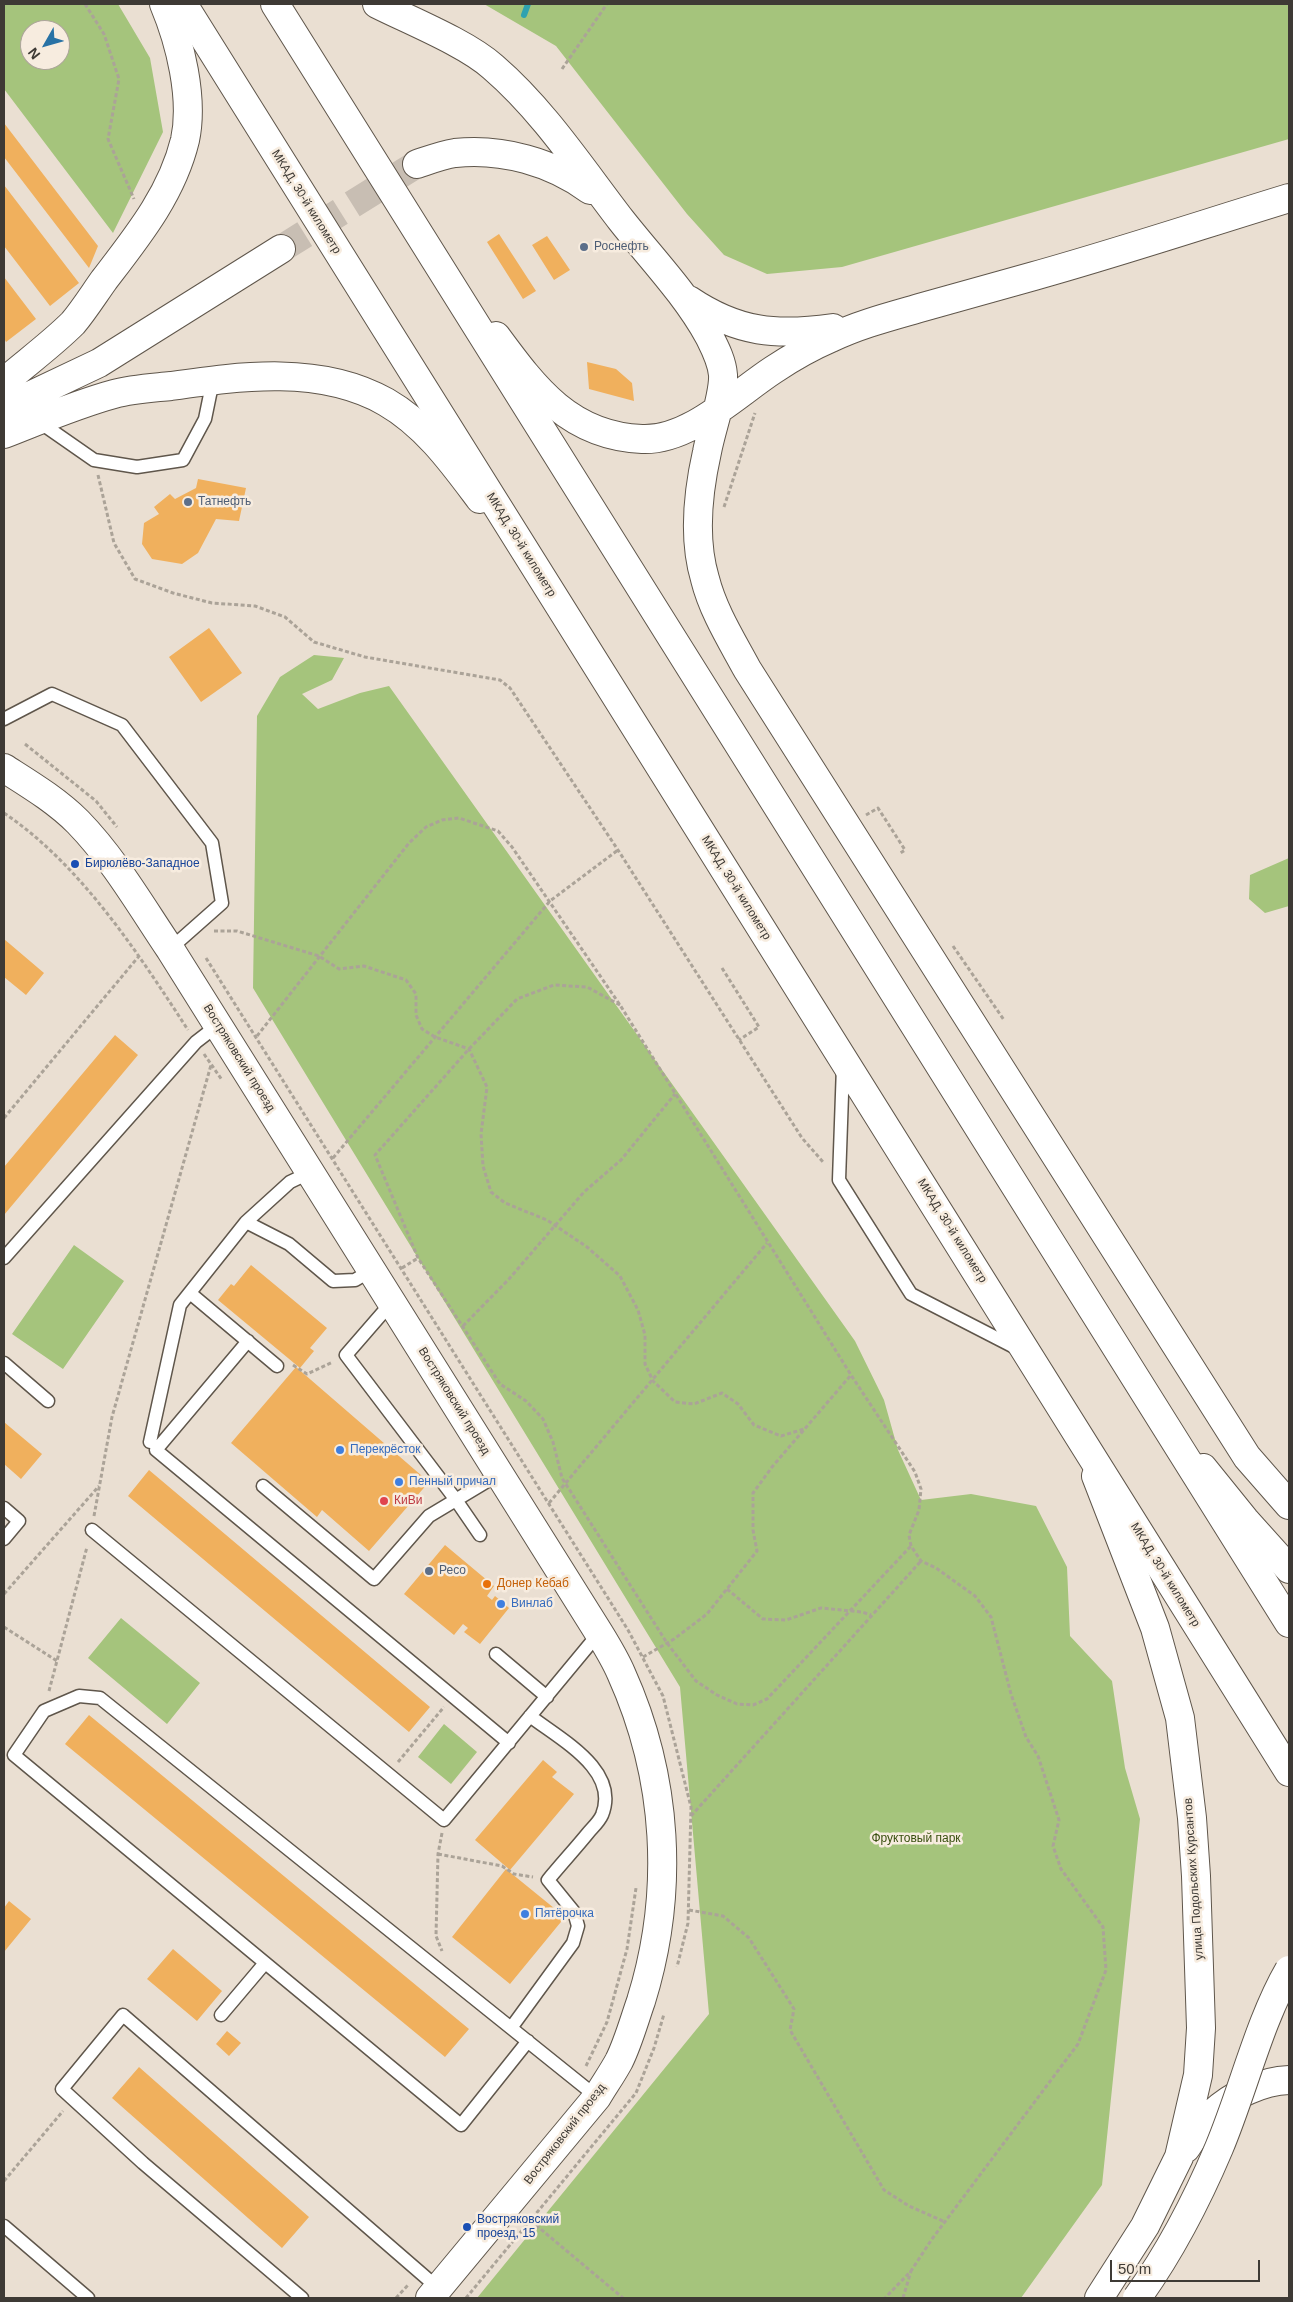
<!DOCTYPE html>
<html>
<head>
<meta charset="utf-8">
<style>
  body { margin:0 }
  #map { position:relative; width:1293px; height:2302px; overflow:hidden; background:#eadfd2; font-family:Helvetica,sans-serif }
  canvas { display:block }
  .frame { position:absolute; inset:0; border:5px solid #3e3a35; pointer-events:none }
  .north { position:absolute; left:20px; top:20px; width:50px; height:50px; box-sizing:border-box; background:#f7ecdf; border:1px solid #ada59b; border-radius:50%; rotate:232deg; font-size:14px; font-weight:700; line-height:20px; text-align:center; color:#3e3a35 }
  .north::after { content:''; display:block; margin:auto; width:18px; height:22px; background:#2872a5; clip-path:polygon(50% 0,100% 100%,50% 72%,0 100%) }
  .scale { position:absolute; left:1110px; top:2260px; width:150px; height:22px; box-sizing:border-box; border:2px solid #3e3a35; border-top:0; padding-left:6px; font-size:15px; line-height:18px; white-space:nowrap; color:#3e3a35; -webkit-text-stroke:4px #f7ecdf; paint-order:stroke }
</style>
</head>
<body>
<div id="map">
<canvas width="1293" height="2302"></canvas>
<div class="frame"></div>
<div class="north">N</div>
<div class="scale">50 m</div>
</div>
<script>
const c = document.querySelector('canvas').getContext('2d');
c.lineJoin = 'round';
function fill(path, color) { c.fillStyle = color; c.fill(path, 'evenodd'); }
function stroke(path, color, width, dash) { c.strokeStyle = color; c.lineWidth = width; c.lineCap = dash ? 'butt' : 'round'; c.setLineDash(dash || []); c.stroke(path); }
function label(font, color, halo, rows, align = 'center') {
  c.font = font + ' Helvetica,sans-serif'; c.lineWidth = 5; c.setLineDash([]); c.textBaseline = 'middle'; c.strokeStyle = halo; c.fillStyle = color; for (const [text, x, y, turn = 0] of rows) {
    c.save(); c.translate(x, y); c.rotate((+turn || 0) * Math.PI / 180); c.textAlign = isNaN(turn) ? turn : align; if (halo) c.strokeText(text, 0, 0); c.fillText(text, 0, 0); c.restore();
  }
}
fill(new Path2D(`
  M4 4H118L150 58 163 132 113 233 4 89ZM30 30H60V60H30Z
  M484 4H1289V139L842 267 767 274 724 255 687 214 556 46Z
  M314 655 344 658 332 680 302 694 318 709 360 693 389 686 855 1341 884 1400 898 1450 921 1500 971 1494 1036 1506 1067 1567 1070 1636 1112 1681 1125 1768 1140 1819 1102 2185 1021 2298H477L709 2014 680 1687 253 988 257 716 280 677Z
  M1289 858V906L1265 913 1249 899 1250 875Z
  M74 1245 124 1281 63 1369 12 1334Z
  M121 1618 200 1683 167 1724 88 1658Z
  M444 1724 477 1752 451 1784 418 1757Z`), '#a5c47c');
stroke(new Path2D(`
  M524 15 528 4`), '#30a2b0', 6);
fill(new Path2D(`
  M4 123 98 246 89 268 4 157Z
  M4 185 79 283 50 306 4 246Z
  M499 234 536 291 523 299 487 242Z
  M547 236 570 270 554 280 532 245Z
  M4 277 36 319 6 342 4 338Z
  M587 362 616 369 632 383 634 401 589 389Z
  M198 479 246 488 239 521 216 519 198 553 182 564 152 559 142 544 144 523 159 514 154 507 170 494 175 499 196 488Z
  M209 628 242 673 201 702 169 657Z
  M4 939 44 973 26 995 4 977Z
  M115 1035 138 1055 4 1215V1167Z
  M251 1265 327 1328 310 1348 314 1351 300 1368 218 1300 231 1284 234 1286Z
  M296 1367 429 1482 369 1551 322 1510 317 1517 231 1443Z
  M4 1422 42 1454 21 1479 4 1464Z
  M149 1470 430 1707 409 1732 128 1496Z
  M445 1545 494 1586 487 1596 492 1600 495 1596 509 1608 480 1644 464 1632 468 1628 463 1624 454 1635 404 1594Z
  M89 1715 469 2029 445 2057 65 1744Z
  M543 1760 557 1772 552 1777 574 1794 510 1870 475 1840Z
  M506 1869 565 1917 510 1984 452 1937Z
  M9 1901 31 1919 4 1952V1908Z
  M173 1949 222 1991 197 2021 147 1979Z
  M227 2031 241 2043 229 2056 216 2044Z
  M139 2067 309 2217 282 2248 112 2098Z`), '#f0b05d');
stroke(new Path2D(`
  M281 249 417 164`), '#c8beb3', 28, [28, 14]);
const lane = new Path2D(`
  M38 421 94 460 137 467 183 460 205 419 213 380
  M4 719 52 694 122 725 212 843 222 903 170 949
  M843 1066 839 1180 911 1294 1018 1349
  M246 1222 289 1244 333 1281 355 1280 372 1270
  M4 1258 196 1042 218 1025
  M190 1293 277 1366
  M392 1302 346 1355 456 1500 480 1535
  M248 1341 156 1450 509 1743
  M4 1363 48 1401
  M150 1442 180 1305 246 1222 290 1182 311 1172
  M263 1486 374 1579 429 1516 499 1474
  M4 1508 19 1521 4 1539
  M92 1530 444 1820 599 1633
  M496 1654 547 1697
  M221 2015 265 1963
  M511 2028 573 1943 578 1926 574 1912 548 1880C561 1864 575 1849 588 1833 592 1828 599 1822 602 1815 620 1770 561 1740 530 1716
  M528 2041 461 2125 14 1755 44 1711 79 1696 100 1698 597 2097
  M4 2226 88 2298
  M302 2298 143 2163 62 2089 123 2015 438 2288`);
const secondary = new Path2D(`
  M377 4C411 21 466 43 493 67 543 110 581 168 621 220 650 257 686 294 709 336 715 348 722 361 723 375 724 395 711 430 707 452 698 492 693 539 705 579 713 611 732 641 747 669L1247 1457 1289 1505
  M417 164C429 160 442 155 455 153 502 148 552 162 590 190
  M689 300C738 333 777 336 833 328
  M496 336C535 389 570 436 642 439 689 441 735 395 773 370 791 358 810 347 831 338 860 324 892 316 923 307 960 297 997 286 1034 276 1120 252 1204 224 1289 198
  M4 382C26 363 52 344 73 323 84 310 94 294 104 280 137 237 172 194 185 140 194 98 180 42 164 4
  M4 408 99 363 281 249
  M4 434C40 420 77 404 114 394 132 389 152 388 171 386 241 376 321 365 386 402 426 425 453 463 480 499
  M4 768C29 784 56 800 78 822 114 859 141 906 170 949L599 1633C607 1646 615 1659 621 1673 668 1777 675 1892 641 2001 634 2021 628 2043 619 2061 612 2074 604 2085 597 2097L430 2298
  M1203 1468 1245 1520 1289 1569
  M1096 1476 1155 1628 1180 1718 1192 1818 1196 1876 1201 2028 1198 2075 1179 2157 1145 2226 1099 2298
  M1186 2148C1194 2136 1202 2123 1212 2114 1232 2095 1262 2081 1289 2080`);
const highway = new Path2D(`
  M183 4 1289 1772
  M275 4 1289 1623`);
stroke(lane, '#5f564b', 15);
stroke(secondary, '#5f564b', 30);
stroke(highway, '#5f564b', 30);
stroke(new Path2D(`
  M85 4 104 34 119 79 108 139 134 199
  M562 69 607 4
  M98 475 114 543 135 579 173 593 212 603 255 606 285 617 314 642 365 657 500 680 510 688 618 850 802 1138 824 1163
  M724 507 755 413
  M25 744 96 801 117 827
  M4 813C81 865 138 953 188 1030
  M866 815 878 808 905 850 899 854
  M214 931H237L319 956 339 969 364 966 406 980 416 994V1015L422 1029 435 1037 469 1049 487 1087 481 1134 483 1166 491 1192 505 1203 547 1220 587 1247 620 1276 638 1310 645 1335V1364L653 1381 675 1402 694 1404 722 1393 738 1404 754 1425 781 1436 804 1429
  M953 946 1004 1020
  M206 958 628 1630 663 1696 691 1807 688 1923 677 1967
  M722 968 759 1027 739 1040
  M620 1005 587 987 554 985 517 999 469 1049 375 1155 418 1258 500 1384 526 1401 543 1419 553 1442 562 1478 667 1643 696 1681 717 1695 737 1704 753 1705 767 1699 911 1546
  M257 1036 409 843 426 827 442 820 459 818 498 831 512 847 620 1005 851 1375 915 1472 921 1489 919 1510 909 1535 911 1546 921 1561 936 1568 975 1596 991 1617 1011 1694 1026 1737 1038 1756 1059 1820 1053 1846 1061 1869 1103 1927 1106 1970 1078 2044 932 2239 911 2271 885 2298
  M204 1054 222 1080
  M4 1118 139 956
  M333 1158 550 901 618 850
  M402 1268 418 1258
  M463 1326 509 1279 584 1192 621 1160 675 1094
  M293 1365 307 1374 333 1362
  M549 1503 767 1243
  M94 1516 112 1417 211 1065
  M727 1589 763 1619 786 1620 821 1608 862 1612 871 1615
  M4 1594 99 1486
  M4 1627 57 1661
  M643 1657 674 1639 707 1614 757 1551 753 1530V1493L772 1467 851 1375
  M49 1691 87 1547
  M398 1762 444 1707
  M691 1816 921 1561
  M442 1833 438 1854 436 1936 442 1951
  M438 1854 502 1866 514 1874 533 1877
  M689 1910 723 1916 749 1938 794 2009 790 2030 884 2190 909 2206 945 2222
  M586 2066 607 2022 627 1949 636 1888
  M4 2181 63 2111
  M531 2221 623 2298
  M396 2298 409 2284
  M466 2298 636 2093 654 2048 664 2014
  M903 2298 911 2271`), '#aba398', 3, [4, 2.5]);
stroke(lane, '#fff', 12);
stroke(secondary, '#fff', 28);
stroke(highway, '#fff', 28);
const secondaryBridge = new Path2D(`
  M1137 2298C1170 2252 1197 2200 1219 2148 1243 2091 1259 2022 1289 1970`);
stroke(secondaryBridge, '#5f564b', 30, []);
stroke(secondaryBridge, '#fff', 28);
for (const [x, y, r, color] of [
  [584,247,5,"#5c6f8a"],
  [188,502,5,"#5c6f8a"],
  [75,864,5,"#1a4fb4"],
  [340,1450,5,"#3f7fe0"],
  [399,1482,5,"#3f7fe0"],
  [384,1501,5,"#e0444e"],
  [429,1571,5,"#5c6f8a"],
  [487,1584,5,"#e8710a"],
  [501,1604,5,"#3f7fe0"],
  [525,1914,5,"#3f7fe0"],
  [467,2227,5,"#1a4fb4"]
]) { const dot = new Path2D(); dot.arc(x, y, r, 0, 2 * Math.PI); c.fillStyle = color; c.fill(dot); stroke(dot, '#f7ecdf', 2); }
label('12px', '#3e3a35', '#f7ecdf', [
  ["МКАД, 30-й километр",306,202,58],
  ["МКАД, 30-й километр",521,545,58],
  ["МКАД, 30-й километр",736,888,58],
  ["Востряковский проезд",239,1058,58],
  ["МКАД, 30-й километр",952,1231,58],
  ["Востряковский проезд",454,1401,58],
  ["МКАД, 30-й километр",1165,1575,58],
  ["улица Подольских Курсантов",1194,1879,-94],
  ["Востряковский проезд",565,2134,-52]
]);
label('12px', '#4e5e75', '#f7ecdf', [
  ["Роснефть",594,247],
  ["Татнефть",198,502],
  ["Ресо",439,1571]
], 'left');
label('12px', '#164399', '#f7ecdf', [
  ["Бирюлёво-Западное",85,864],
  ["Востряковский",477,2220],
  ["проезд, 15",477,2234]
], 'left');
label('12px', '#366cbe', '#f7ecdf', [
  ["Перекрёсток",350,1450],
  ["Пенный причал",409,1482],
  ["Винлаб",511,1604],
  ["Пятёрочка",535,1914]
], 'left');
label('12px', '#be3a42', '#f7ecdf', [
  ["КиВи",394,1501]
], 'left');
label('12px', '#c56008', '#f7ecdf', [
  ["Донер Кебаб",497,1584]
], 'left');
label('12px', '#384f0e', '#f7ecdf', [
  ["Фруктовый парк",916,1839]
]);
</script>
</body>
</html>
